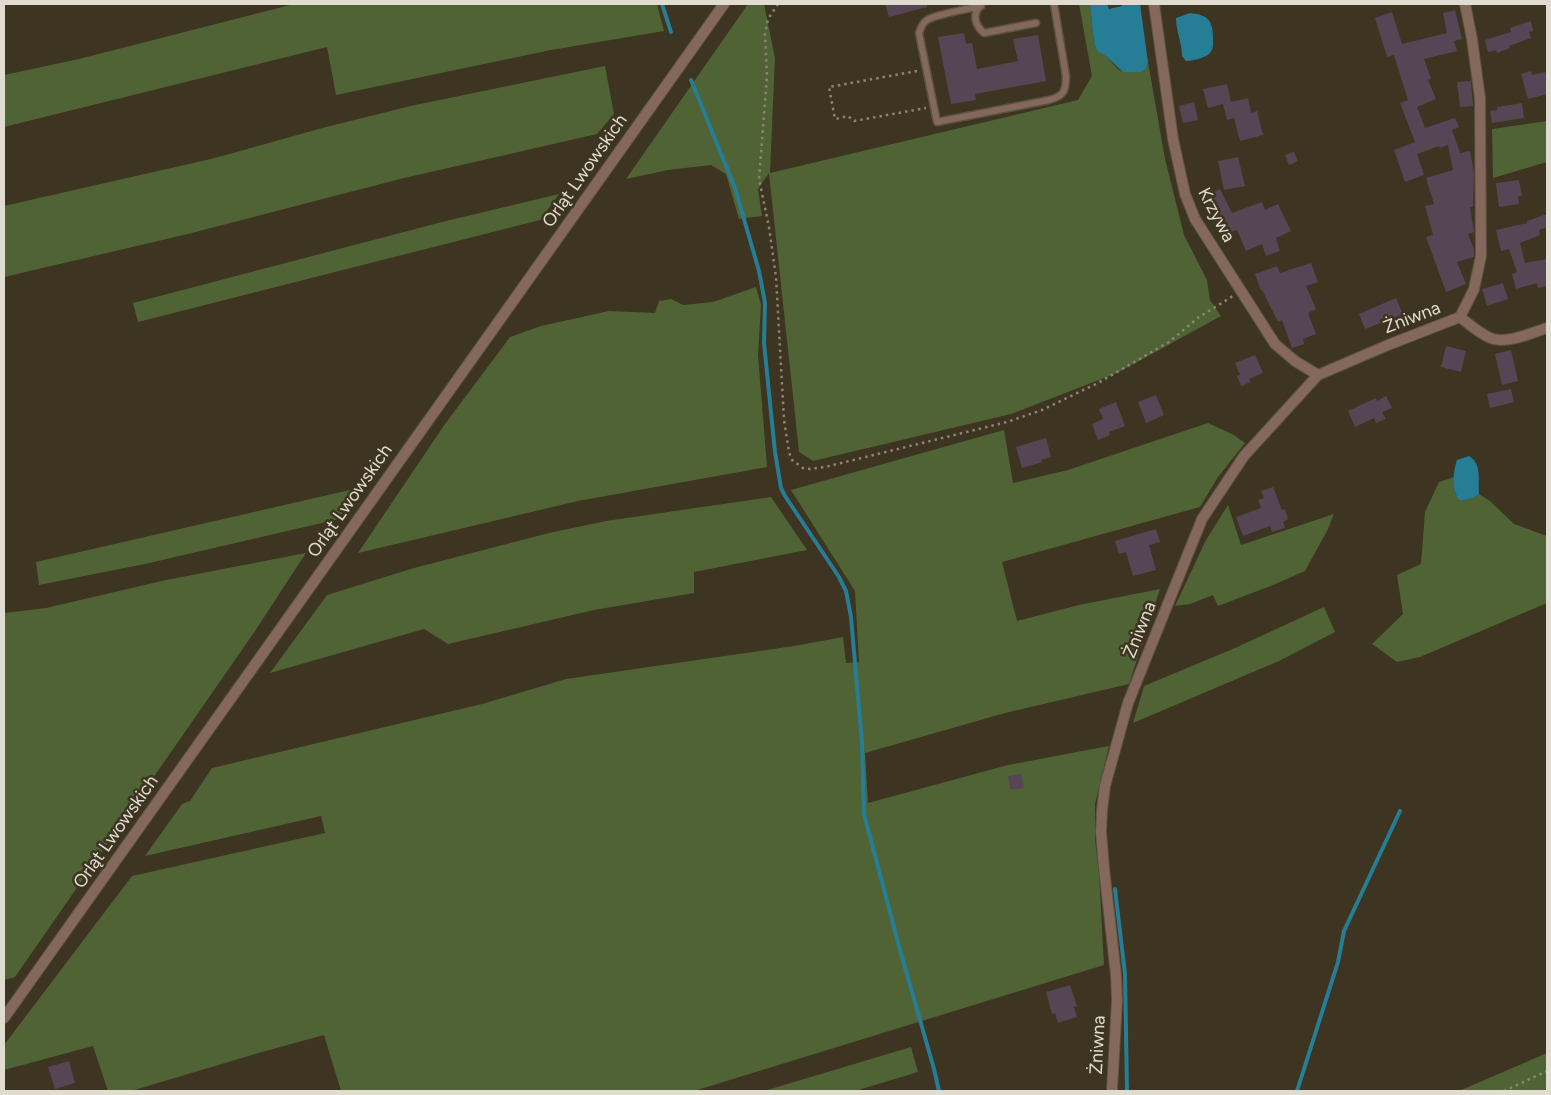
<!DOCTYPE html>
<html>
<head>
<meta charset="utf-8">
<style>
  body { margin:0 }
  #map { position:relative; width:1551px; height:1095px; overflow:hidden; background:#3d3421; font-family:Figtree,sans-serif }
  canvas { display:block }
  .frame { position:absolute; inset:0; border:5px solid #e1dcd0; pointer-events:none }
</style>
</head>
<body>
<div id="map">
<canvas width="1551" height="1095"></canvas>
<div class="frame"></div>
</div>
<script>
const c = document.querySelector('canvas').getContext('2d');
c.lineJoin = 'round';
function fill(path, color) { c.fillStyle = color; c.fill(path, 'evenodd'); }
function stroke(path, color, width, dash) { c.strokeStyle = color; c.lineWidth = width; c.lineCap = dash ? 'butt' : 'round'; c.setLineDash(dash || []); c.stroke(path); }
function label(font, color, halo, rows, align = 'center') {
  c.font = font + ' Figtree,sans-serif'; c.lineWidth = 5; c.setLineDash([]); c.textBaseline = 'middle'; c.strokeStyle = halo; c.fillStyle = color; for (const [text, x, y, turn = 0] of rows) {
    c.save(); c.translate(x, y); c.rotate((+turn || 0) * Math.PI / 180); c.textAlign = isNaN(turn) ? turn : align; if (halo) c.strokeText(text, 0, 0); c.fillText(text, 0, 0); c.restore();
  }
}
fill(new Path2D(`
  M294 4H657L664 31 551 50 336 95 327 47 4 127V75L79 59Z
  M748 4H764L775 58 770 173 1078 100 1092 76 1079 4H1090L1094 43 1097 51 1107 57 1118 69 1123 72 1146 69 1148 62 1165 159 1184 235 1207 280 1210 300 1221 316 1117 373 1011 414 813 461 799 452 769 173 758 189 762 216 739 219 726 174 711 165 668 170 626 179Z
  M605 66 614 114 597 134 400 179 188 234 4 277V206L215 158 326 127 415 105Z
  M1547 121V162L1493 178 1492 129Z
  M559 194 540 220 138 322 133 303 442 222Z
  M756 287 761 305 758 355 767 467 578 501 358 553 445 424 510 337 541 326 609 311 655 313 659 301 671 299 683 305 713 302Z
  M1208 423 1234 435 1245 443 1218 477 1200 507 1002 562 1017 621 1079 605 1160 589 1129 684 1005 713 865 753 868 803 1008 765 1109 746 1095 804V840L1099 873 1104 965 694 1091H341L324 1035 262 1052 131 1091H108L93 1046 4 1070V1045L132 876 325 833 321 816 145 856 182 804 190 801 212 768 482 704 566 679 794 646 843 637 846 663 859 662 855 591 791 490 1004 430 1013 483 1068 470Z
  M1454 477 1455 493 1460 501 1473 498 1479 494 1490 501 1514 524 1547 536V603L1420 657 1397 662 1372 644 1403 614 1397 575 1421 564 1425 512 1439 482Z
  M354 489 339 519 145 564 39 585 36 562Z
  M771 497 807 550 694 572V593L594 610 448 644 424 629 270 673 327 595 414 568 549 533 606 521Z
  M1228 505 1241 545 1334 514 1327 531 1305 571 1273 585 1218 606 1213 595 1190 604 1175 606 1206 540Z
  M306 553 255 631 15 977 4 980V613L46 608 166 580Z
  M1324 607 1335 632 1279 661 1133 723 1144 686 1235 648Z
  M911 1047 918 1072 855 1091H764Z
  M1547 1053V1091H1459Z`), '#506335');
fill(new Path2D(`
  M1090 4H1107L1109 9 1122 6V4H1140L1148 62 1146 69 1141 72H1123L1107 57 1097 51 1094 43Z
  M1190 13C1209 15 1213 21 1213 39 1213 44 1214 49 1209 54 1204 58 1193 61 1186 61L1182 56C1182 42 1176 32 1176 18Z
  M1469 456C1482 463 1478 481 1479 494L1473 498 1460 501C1451 491 1453 472 1457 460Z`), '#257e96');
stroke(new Path2D(`
  M662 4 671 32
  M691 80 735 188 759 271 765 303 764 343 775 452 781 488 785 496 839 577 846 591 851 617 862 743 864 814 900 950 934 1069 939 1091
  M1115 889 1125 974 1127 1091
  M1297 1091 1338 962 1344 931 1400 811`), '#257e96', 4);
fill(new Path2D(`
  M885 4H927V7L889 17Z
  M1455 10 1462 39 1454 41 1457 51 1424 59 1431 79 1428 80 1436 99 1417 107 1425 128 1455 118 1459 127 1452 130 1460 153 1470 151 1474 173 1473 207H1470L1474 232 1468 234 1474 250V257L1457 262 1466 284 1446 292 1426 237 1433 235 1425 206 1434 204 1426 178 1453 170 1448 145 1440 148 1439 146 1417 154 1424 175 1405 182 1394 150 1415 142 1400 103 1408 100 1394 55 1387 57 1375 18 1392 12 1402 44 1447 33 1443 13Z
  M1531 21 1533 31 1529 32 1531 38 1509 46 1510 48 1497 53 1496 50 1488 52 1485 40 1511 32 1510 28Z
  M964 33 966 44 972 43 977 69 1018 61 1013 39 1038 35 1046 81 975 94 976 100 951 104 938 37Z
  M1531 71 1532 75 1545 72 1547 80V94L1528 99 1521 74Z
  M1471 81 1473 106 1460 107 1457 82Z
  M1227 84 1231 102 1248 98 1251 113 1257 111 1263 135 1240 141 1234 118 1227 120 1223 104 1208 108 1203 89Z
  M1194 102 1198 120 1183 123 1179 106Z
  M1522 103 1524 118 1492 123 1490 111 1497 110V107Z
  M1294 152 1298 161 1289 165 1285 155Z
  M1238 157 1245 186 1224 190 1218 161Z
  M1519 180 1522 196H1518L1519 204 1499 207 1496 183Z
  M1220 189 1232 213 1262 202 1265 210 1278 204 1291 231 1276 238 1280 251 1266 256 1262 244 1246 251 1237 230 1225 234 1215 203 1208 206 1203 197Z
  M1547 214V227L1539 230 1540 235 1520 243 1525 263 1547 259V286L1538 288 1537 283 1516 289 1512 274 1517 272 1509 249 1501 251 1496 230 1527 223V221Z
  M1311 263 1318 282 1306 286 1316 309 1308 313 1316 334 1303 339 1304 344 1292 348 1282 320 1278 322 1262 290 1261 291 1255 274 1277 266 1280 273Z
  M1503 283 1508 299 1487 306 1482 289Z
  M1396 298 1403 314 1365 329 1359 314Z
  M1446 346 1466 351 1461 372 1441 367Z
  M1511 350 1518 381 1502 385 1495 354Z
  M1255 355 1263 373 1249 379 1251 382 1241 386 1237 376 1240 375 1235 363Z
  M1511 389 1514 402 1490 408 1487 394Z
  M1156 395 1164 415 1146 423 1138 402Z
  M1386 396 1392 408 1382 412 1386 419 1376 423 1374 418 1355 427 1348 411 1376 398 1377 401Z
  M1116 402 1125 426 1109 432 1110 435 1098 440 1092 424 1103 419 1099 409Z
  M1046 438 1051 457 1041 460 1042 462 1022 468 1016 447Z
  M1273 487 1282 510 1285 509 1288 519 1283 522 1285 528 1272 532 1270 526 1243 536 1236 517 1261 508 1258 500 1264 498 1261 491Z
  M1156 529 1160 542 1149 545 1156 570 1133 576 1126 552 1119 554 1115 541Z
  M1021 774 1024 788 1010 790 1008 776Z
  M1070 985 1077 1006 1074 1007 1077 1017 1058 1023 1055 1013 1052 1014 1046 992Z
  M69 1061 75 1083 55 1089 48 1067Z`), '#564655');
const service = new Path2D(`
  M980 6C972 15 975 25 984 33L1036 23
  M981 6C968 9 937 14 927 20 922 23 921 28 919 33L937 122 1049 100C1064 96 1066 91 1066 76L1054 4`);
const minor = new Path2D(`
  M1154 4 1173 139 1185 194 1195 219 1275 344 1295 361 1318 375
  M1460 317 1474 289 1481 256 1480 98 1472 39 1465 4
  M1460 317C1470 325 1481 335 1493 339 1510 343 1531 333 1547 328
  M1112 1091 1117 1000 1116 975 1104 868 1101 832 1102 810 1105 786 1128 703 1202 519 1244 456 1318 375 1388 345 1460 317`);
const tertiary = new Path2D(`
  M4 1018 724 4`);
stroke(service, '#5b5240', 9);
stroke(minor, '#5b5240', 12);
stroke(tertiary, '#5b5240', 12);
stroke(new Path2D(`
  M778 4 768 19 765 34 767 76 759 179 769 227 776 277 784 420 789 452 792 460 803 468 810 469 825 467 1007 422 1042 410 1098 383 1169 342 1199 317 1233 296
  M917 71 829 87 835 119 848 116 854 121 926 108
  M1504 1091 1547 1071`), '#8c8575', 2.5, [2.5, 4]);
stroke(service, '#84685c', 6);
stroke(minor, '#84685c', 10);
stroke(tertiary, '#84685c', 10);
label('18px', '#e1dcd0', '#3d3421', [
  ["Orląt Lwowskich",585,171,-55],
  ["Krzywa",1216,215,62],
  ["Żniwna",1412,318,-21],
  ["Orląt Lwowskich",350,501,-55],
  ["Żniwna",1140,630,-68],
  ["Orląt Lwowskich",116,832,-55],
  ["Żniwna",1098,1045,-87]
]);
</script>
</body>
</html>
